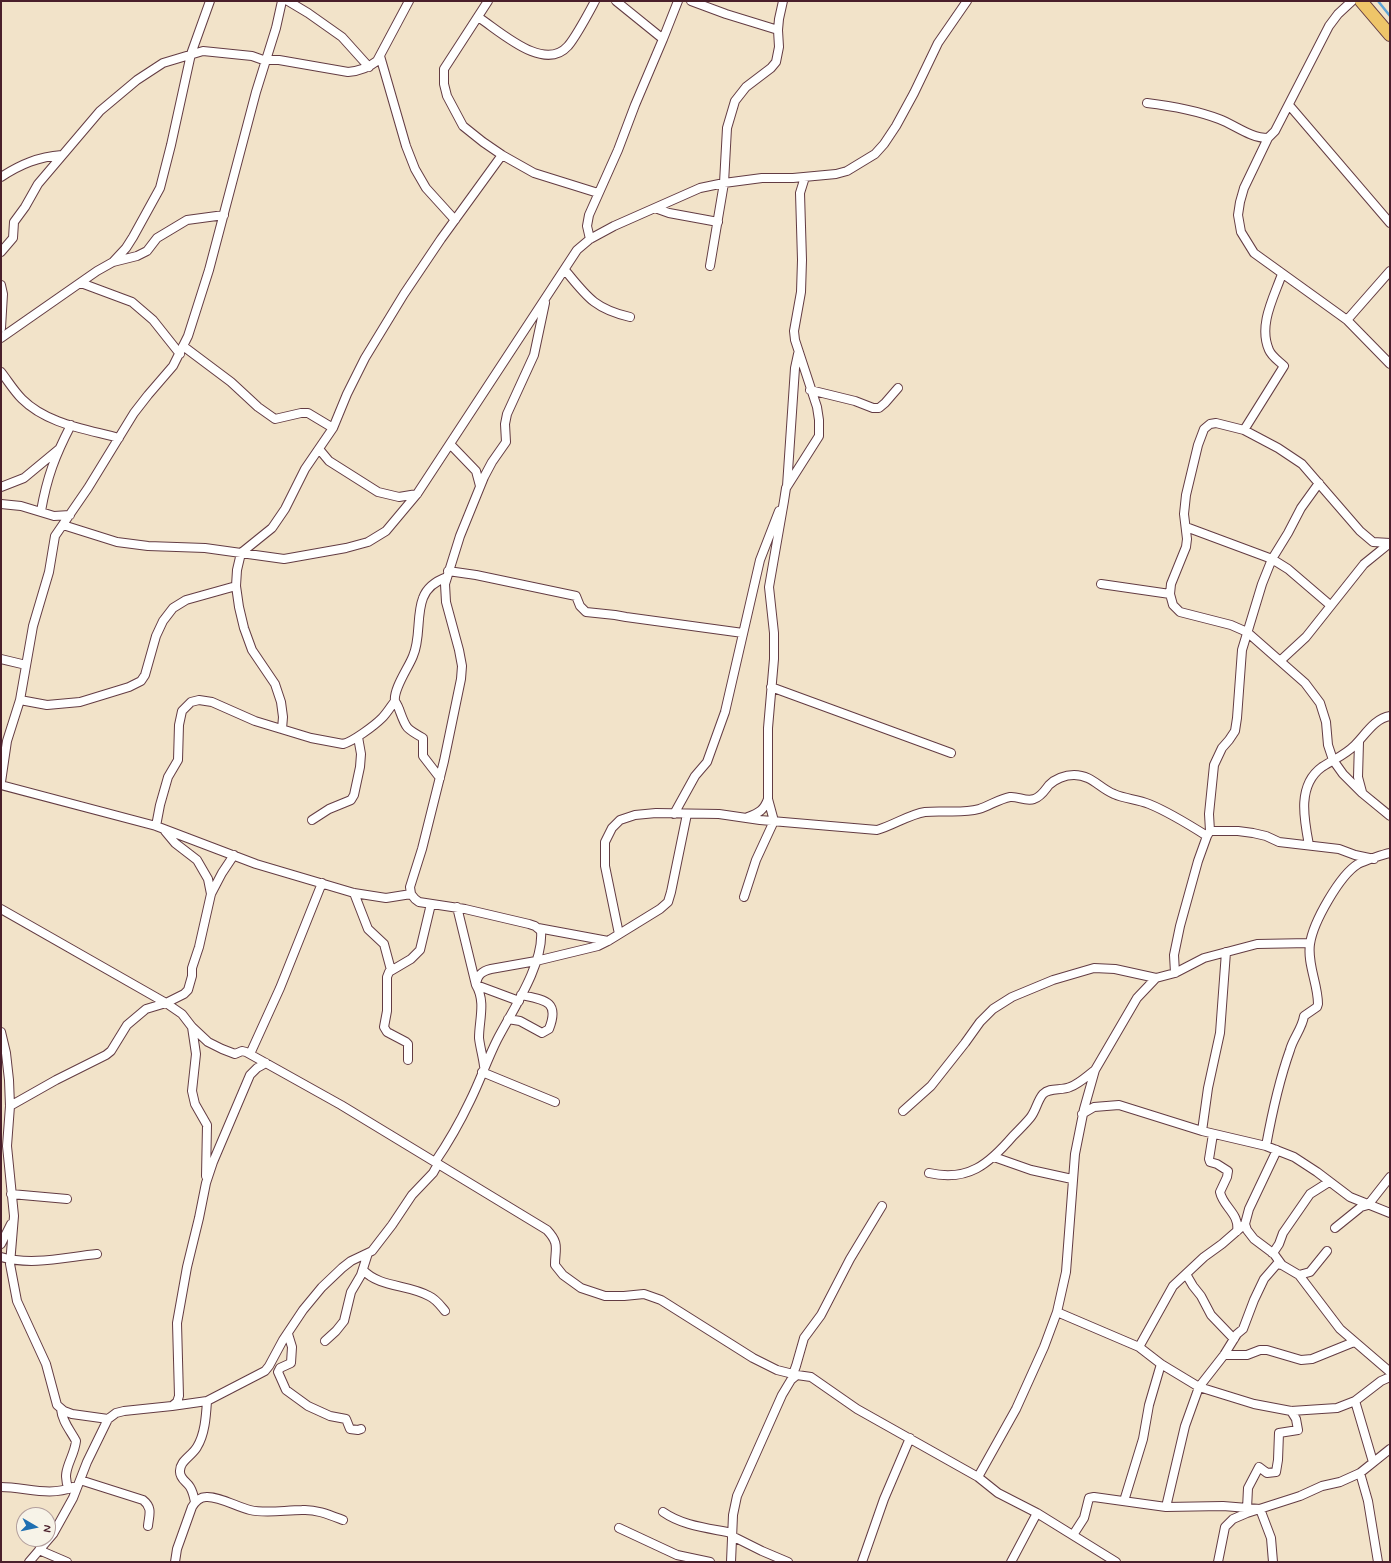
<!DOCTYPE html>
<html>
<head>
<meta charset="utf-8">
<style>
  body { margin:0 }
  #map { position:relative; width:1391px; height:1563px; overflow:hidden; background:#f2e3c9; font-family:Mynerve,sans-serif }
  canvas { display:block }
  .frame { position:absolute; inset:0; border:2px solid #4a1f2b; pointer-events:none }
  .north { position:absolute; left:16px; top:1507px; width:40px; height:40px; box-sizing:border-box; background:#f7f3e8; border:1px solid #b29e9c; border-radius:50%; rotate:99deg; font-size:11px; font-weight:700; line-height:16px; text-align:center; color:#4a1f2b }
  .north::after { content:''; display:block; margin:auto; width:14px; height:18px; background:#1f6fb2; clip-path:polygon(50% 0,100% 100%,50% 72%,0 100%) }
</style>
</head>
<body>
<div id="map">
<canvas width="1391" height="1563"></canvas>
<div class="frame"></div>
<div class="north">N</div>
</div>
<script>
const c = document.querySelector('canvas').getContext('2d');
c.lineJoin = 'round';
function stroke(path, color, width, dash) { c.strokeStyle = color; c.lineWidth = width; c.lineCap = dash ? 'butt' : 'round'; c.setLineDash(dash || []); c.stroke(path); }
stroke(new Path2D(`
  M1378 1 1390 16`), '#5fa4d4', 2.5);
const minor = new Path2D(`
  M288 1 308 13 342 37 369 67
  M488 1 444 69V84L447 96 463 126 483 142 502 155 534 173 598 193
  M616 1 663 39
  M691 1 726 14 778 30
  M478 17C500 31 544 73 568 46 577 35 588 14 595 1
  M380 56 406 146 415 169 426 188 455 220
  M266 60H279L348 72C360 71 368 68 377 61L409 1
  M1147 103C1172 106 1195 110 1219 119 1235 125 1250 138 1268 138L1275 131 1329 26 1338 14 1352 1
  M1289 105 1390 223
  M1268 138 1244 188 1240 202 1238 215 1241 232 1254 253 1347 320 1390 364
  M1 177C21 164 38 157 62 155
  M655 208 669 213 718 222
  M590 239 587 226 589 215 618 150 635 105 663 39 678 1
  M1 252 13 238 14 222 25 207 38 184 100 111 137 80 163 63 203 51 252 56 266 61
  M113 262 126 248 133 237 160 188 171 145 191 54 210 1
  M710 266 724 183 727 128 735 101 746 87 771 68 776 62 779 47 778 30 779 19 783 1
  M565 270C587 297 595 309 630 317
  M81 283 132 302 153 320 180 354
  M1 285 3 294 1 328
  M1347 320 1390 271
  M1 338 97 271 113 262 137 256 147 251 157 238 187 220 224 215
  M183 346 231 382 258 407 275 419 301 413H308L333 428
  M1 372C8 381 14 391 22 399 47 424 86 429 119 438
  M810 390 855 401 873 408H879L885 403 898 388
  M1244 430 1284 366C1279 361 1272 357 1269 350 1258 325 1274 297 1282 274
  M450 444 476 471 480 486
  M319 449 329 461 378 492 399 497 417 494
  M787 486 795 368 798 354
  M1 487 24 478 59 449
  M1 504 21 506 54 516 70 515
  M41 511C47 477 55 456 71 425
  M63 525 117 542 148 546 205 548 284 559 346 548 368 542 386 531 417 494 577 250 590 239 614 226 700 188 724 183 762 178H793L836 174 847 171 875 154 884 144 896 126 914 93 938 43 967 1
  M1186 527 1272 559 1288 569 1330 605
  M1390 543 1373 542 1360 531 1302 464 1278 448 1244 430 1216 423 1210 424 1204 429 1198 445 1186 495 1184 514 1187 539 1186 547 1171 584 1170 594 1173 605 1180 612 1231 625 1247 632 1305 683 1320 703 1326 722 1328 745 1333 760 1343 774 1362 793 1390 816
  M448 571 476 575 576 596 580 606 586 612 615 615 626 617 743 633
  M1101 584 1170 594
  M1 659 26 665
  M1280 661 1306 637 1364 564 1390 543
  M771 687 951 753
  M20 700 47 705 80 702 129 687 141 681 145 675 156 636 163 621 173 608 186 600 236 586
  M282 729 283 717 281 702 275 684 252 650 244 628 239 607 236 586 237 570 241 553 272 528 285 509 305 469 333 428 347 394 365 358 404 294 441 239 502 155
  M1359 742 1358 777 1362 792
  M440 778 423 756V738C405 728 406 728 399 709 398 706 396 703 395 701 393 689 409 667 413 656 421 638 416 616 423 598 427 587 436 581 447 577
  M1 782 7 741 20 700 33 626 49 572 55 536 88 488 134 413 148 395 173 366 188 336 209 270 256 92 276 28 282 1
  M1 785 156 826 256 864 354 893 386 898 411 894
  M674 814 695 776 707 762 725 712 760 560 779 511
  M748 817C759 813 764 810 768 799V728L774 659V633L769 587 784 501 786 488 819 436V420L817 407 795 340 794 331 801 292 802 260 800 193 805 177
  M312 820 329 809 351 800 354 795 360 767 361 754 358 737
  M156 826 160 805 168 777 178 760 179 725 182 711 191 702 199 700 212 702 255 721 311 738 343 744C352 742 374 726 382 718 387 713 391 706 395 701
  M165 831 175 843 197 860 208 879 211 894
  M1210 831 1209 814 1214 765 1222 748 1229 740 1235 731 1237 718 1242 650 1262 584 1272 559 1288 533 1301 508 1319 483
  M1309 845C1304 819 1297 785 1322 767 1334 759 1344 756 1355 745 1365 735 1375 718 1390 716
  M354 893 368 929 384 944 391 970
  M744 897 756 860 774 821 768 799
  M457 907 476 985 519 1001
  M1 909 166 1003 182 1014 192 1027 208 1042 222 1049 235 1054 242 1051 246 1052 341 1105 547 1230C560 1244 555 1248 555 1265L563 1275 581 1288 605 1296H624L644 1294 661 1300 753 1358 777 1370 797 1375
  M538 928 608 941
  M619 934 605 866V842L612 828 620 820 635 815 656 813 719 814 760 820 877 830C892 826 910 814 925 812 943 810 961 814 979 809 989 806 999 799 1010 797 1018 796 1026 802 1034 799 1041 797 1045 790 1049 785 1055 779 1065 775 1074 775 1092 775 1099 788 1114 794 1125 799 1137 799 1149 804 1169 812 1188 824 1207 836
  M1175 973 1174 955 1180 926 1198 861 1207 836 1210 831H1238L1253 833 1266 836 1279 842 1339 849 1355 855 1374 859
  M508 1019 520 1021 542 1033 549 1029C560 1001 545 1000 521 995
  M192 1027 196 1054 192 1091 195 1104 207 1125 206 1176
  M1 1032 6 1053 9 1080 10 1106 7 1146 14 1216 10 1264 17 1301 46 1364 57 1405 64 1411 72 1414 108 1419
  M250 1054 280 988 322 883
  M408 1060V1044L406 1042 387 1032 384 1027 387 1011V977L389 972 411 959 420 950 431 904
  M484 1066C483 1057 480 1047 479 1038 479 1020 486 1002 476 985 477 975 482 971 491 969L536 961 598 946 608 941 660 909 668 902 671 892 687 814
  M482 1072 555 1102
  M10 1106 56 1080 106 1055 111 1051 127 1025 146 1009 166 1003 184 994 188 990 192 976V968L199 947 211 894 222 873 234 855
  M903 1111 931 1086 965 1043 980 1022 993 1009 1012 997 1053 980 1094 968 1115 969 1156 978
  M1082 1114 1094 1107 1119 1105 1202 1131 1266 1146 1294 1157 1317 1172 1350 1197 1390 1213
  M1202 1131 1208 1088 1220 1033 1226 952
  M1213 1134 1209 1159 1210 1162 1217 1164 1228 1171 1227 1177 1220 1192C1223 1207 1240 1214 1237 1231
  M1266 1146C1272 1113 1279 1081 1290 1050 1293 1038 1302 1029 1304 1016L1317 1007 1318 1004C1318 984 1307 964 1310 944 1313 922 1340 875 1358 864 1364 861 1384 854 1390 853
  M1277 1150 1249 1209 1245 1224 1247 1230 1254 1239 1274 1254 1282 1265 1299 1275 1340 1329 1390 1372
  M994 1157 1031 1170 1072 1179
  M435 1162C448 1143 460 1122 470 1101 480 1081 487 1060 497 1040 512 1011 544 964 541 931L535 926 529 924 465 909 419 902 415 899 411 894 410 887 422 849 444 761 461 679 462 666 459 650 446 602 445 584 460 536 484 477 492 462 506 442 505 424 507 414 534 355 545 303
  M929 1173C968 1182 989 1164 1013 1136 1019 1130 1025 1124 1030 1118 1036 1111 1037 1101 1043 1094 1050 1087 1061 1091 1070 1087 1079 1084 1087 1076 1095 1070
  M11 1194 67 1199
  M1335 1228 1361 1207 1368 1205 1390 1177
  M1 1244 11 1224
  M1272 1253 1275 1250 1279 1244 1283 1233 1310 1194 1329 1182
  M1 1257C32 1266 66 1257 97 1254
  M363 1270C380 1288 408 1284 429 1296 436 1299 440 1305 445 1311
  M1186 1274 1193 1286 1201 1296 1211 1315 1234 1339
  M1299 1275 1310 1272 1327 1251
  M1057 1312 1139 1347 1161 1364 1199 1387 1254 1404 1291 1411 1337 1408 1355 1401 1381 1381 1390 1377
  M288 1334 292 1347 291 1363 280 1368 278 1372 286 1390 308 1406 330 1416 346 1419 350 1429 358 1430 361 1429
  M325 1341 336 1331 344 1321 351 1292 361 1275 368 1253
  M1139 1347 1173 1286 1204 1257 1222 1244 1245 1224
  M1224 1355H1247L1260 1350H1267L1301 1360 1312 1359 1354 1342
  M793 1374 796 1366 804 1338 821 1315 850 1259 882 1206
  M1355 1401 1373 1462
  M172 1406 207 1401 265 1371 269 1366 283 1340 303 1310 322 1287 342 1268 351 1261 372 1251 392 1225 412 1195 433 1173 438 1164
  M61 1409C62 1421 70 1430 76 1441 74 1459 60 1471 69 1489
  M1360 1473 1368 1501 1378 1562
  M978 1477 1016 1409 1044 1347 1057 1312 1066 1272 1075 1154 1084 1109 1095 1070 1137 998 1156 978 1175 973 1204 958 1257 944 1310 943
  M80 1480 143 1500C153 1508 149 1515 148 1526
  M1 1487C25 1487 50 1497 73 1487
  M1124 1501 1143 1439 1149 1405 1161 1364
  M195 1502C194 1497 193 1492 190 1487 187 1482 180 1479 180 1472 179 1461 192 1456 197 1447 205 1434 206 1416 207 1401
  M1166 1507 1185 1426 1199 1387 1224 1355 1237 1334 1243 1329 1254 1300 1264 1279 1277 1264 1282 1265
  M1247 1509 1248 1488 1259 1467 1267 1473 1276 1472 1278 1460 1279 1433 1298 1430 1296 1419 1291 1411
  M663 1512C683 1526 708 1528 732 1533
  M619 1528 677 1555 710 1562
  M1073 1535 1084 1518 1089 1498 1094 1497 1166 1507 1223 1506 1260 1509 1271 1538 1273 1562
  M732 1536 762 1551 788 1562
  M39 1550 67 1562
  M29 1562 53 1534 73 1498 87 1462 108 1419 116 1413 124 1411 172 1406 177 1402 179 1396 177 1323 187 1267 199 1218 206 1183 213 1162 250 1075 257 1068 266 1063
  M175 1562 177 1549 192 1507C195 1502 199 1497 206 1497 219 1496 237 1507 250 1510 266 1514 285 1510 302 1510 316 1509 330 1515 343 1520
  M731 1562 733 1515 737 1496 782 1395 791 1380 797 1375 811 1377 857 1409 978 1477 998 1493 1037 1513 1116 1562
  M862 1562 884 1499 910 1438
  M1011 1562 1037 1513
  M1218 1562 1225 1527 1233 1519 1247 1513 1300 1496 1322 1486 1340 1482 1360 1473 1390 1449`);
const primary = new Path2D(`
  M1361 1 1390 35`);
stroke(minor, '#633c43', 10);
stroke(primary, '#633c43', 14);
stroke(minor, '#fff', 8);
stroke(primary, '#eec569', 12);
</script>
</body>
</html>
